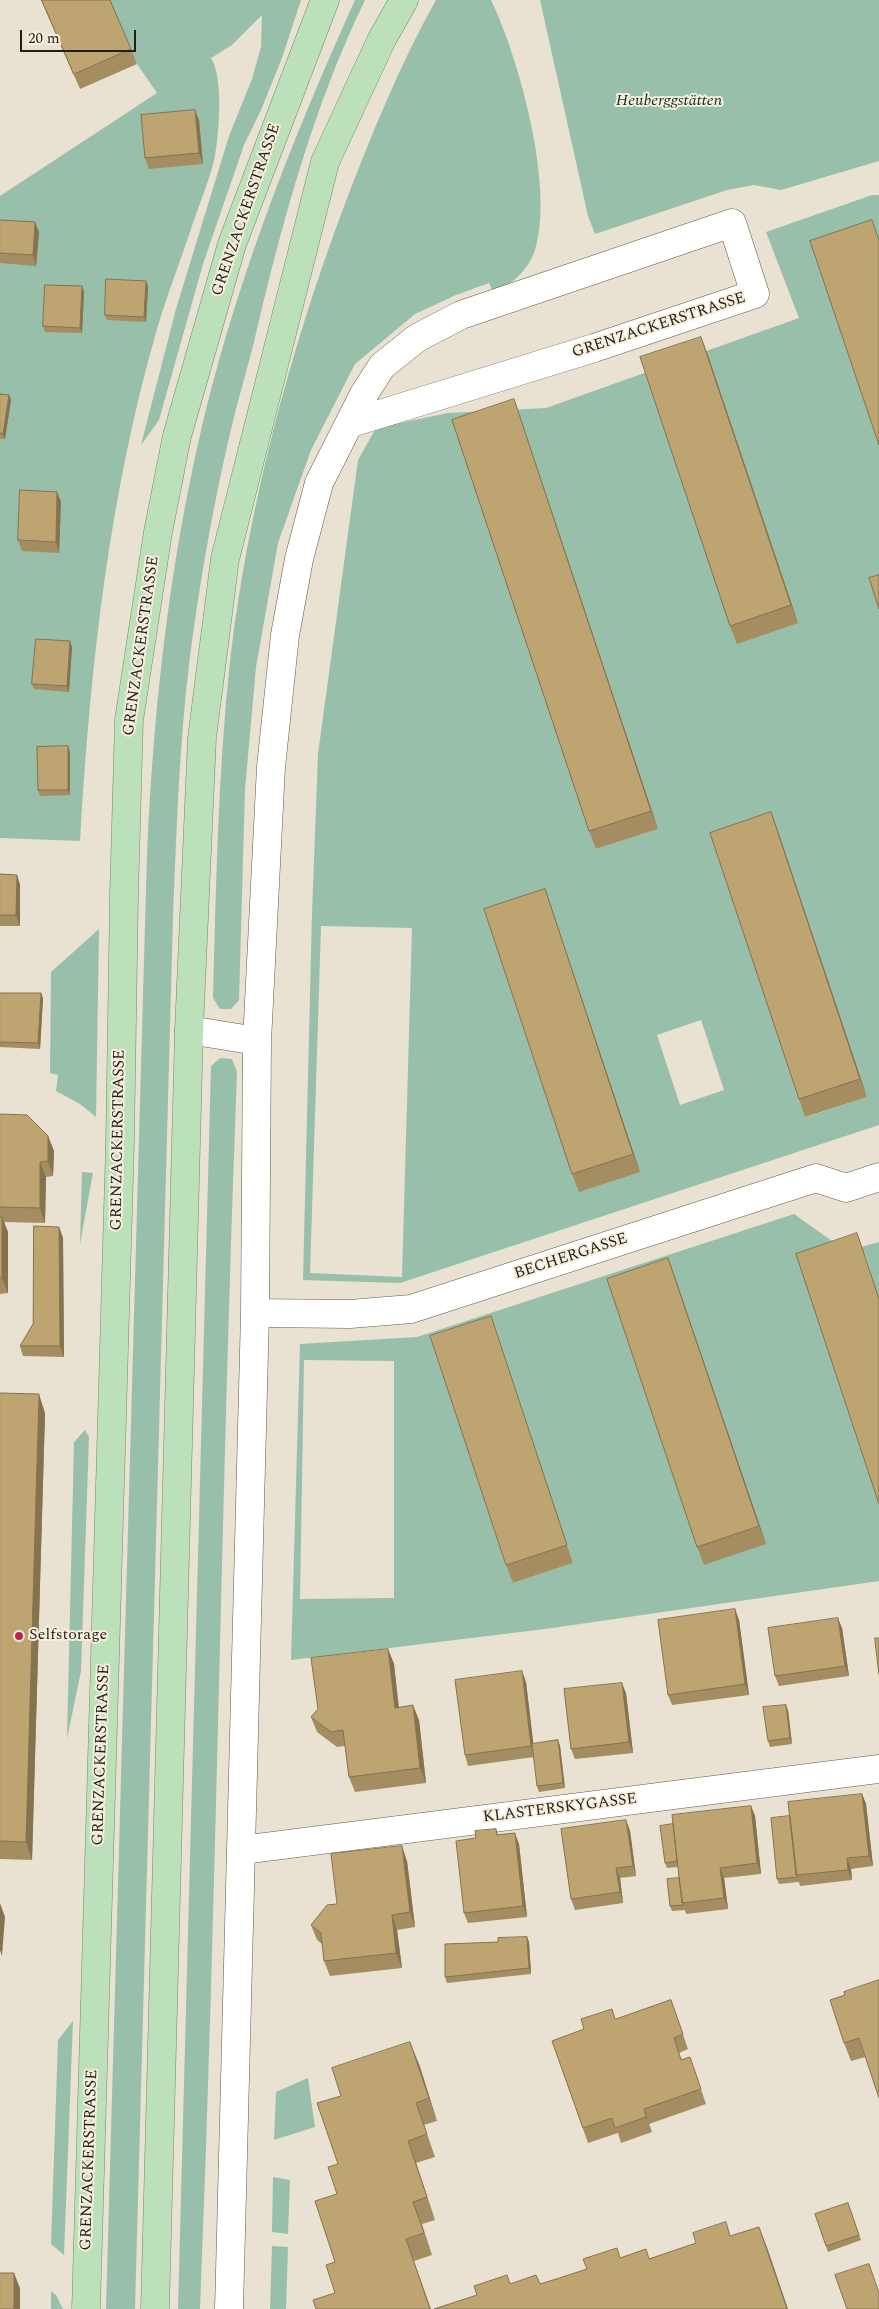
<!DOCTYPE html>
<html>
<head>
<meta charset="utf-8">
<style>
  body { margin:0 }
  #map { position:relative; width:879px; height:2309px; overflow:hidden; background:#e9e1d1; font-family:Spectral,serif }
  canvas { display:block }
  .scale { position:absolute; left:20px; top:30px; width:116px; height:22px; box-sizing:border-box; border:2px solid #211e18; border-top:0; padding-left:6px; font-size:15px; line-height:18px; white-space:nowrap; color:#211e18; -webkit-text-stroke:4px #f7eede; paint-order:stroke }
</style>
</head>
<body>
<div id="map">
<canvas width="879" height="2309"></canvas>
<div class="scale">20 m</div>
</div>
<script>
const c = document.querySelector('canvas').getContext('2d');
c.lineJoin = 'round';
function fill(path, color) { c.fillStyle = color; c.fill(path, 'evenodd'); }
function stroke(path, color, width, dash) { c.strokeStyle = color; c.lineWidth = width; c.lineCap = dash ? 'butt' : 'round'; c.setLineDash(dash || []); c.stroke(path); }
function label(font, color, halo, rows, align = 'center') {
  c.font = font + ' Spectral,serif'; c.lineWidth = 4; c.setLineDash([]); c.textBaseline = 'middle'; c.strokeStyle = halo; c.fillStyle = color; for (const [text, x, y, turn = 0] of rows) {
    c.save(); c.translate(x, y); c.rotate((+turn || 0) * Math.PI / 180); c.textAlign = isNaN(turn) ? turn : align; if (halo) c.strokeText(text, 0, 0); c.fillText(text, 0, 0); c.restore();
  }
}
fill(new Path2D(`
  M109 0H301L282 58 261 110 244 145 203 264 159 420 141 445 176 309 229 136 252 79 261 47 262 15 232 45 211 58C224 78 219 137 214 161 208 184 198 207 191 229 180 262 167 295 157 329 109 495 90 668 80 841L0 838V196L157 93 137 64Z
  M355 0H365C313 107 281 226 254 342 246 374 236 406 229 438 215 498 204 559 195 620 180 718 177 818 173 917L135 2309H106L147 854C153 719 167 585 196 453 230 296 289 146 355 0Z
  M436 0H491C519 58 556 191 534 253 527 271 511 285 494 293L489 283 456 295 415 314 355 364 311 450 278 543 256 667 245 789 239 1000 231 1009H220L213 998C216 886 218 773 230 661 248 507 289 354 343 209 370 138 399 66 436 0Z
  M540 0H879V161L781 190 754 185 727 190 595 234 588 216Z
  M872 195H879V1125L400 1283 303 1280 312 913 318 754 358 460 376 428 448 413 546 408 799 318 766 232ZM570 567 658 829 596 849 528 645ZM777 831 867 1097 806 1117H805ZM321 926 412 928 402 1277 310 1273ZM701 1020 724 1090 680 1105 657 1035Z
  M99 929 96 1117 80 1104 56 1091 58 1075 50 1073 51 972Z
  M220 1058 232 1059 237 1072C221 1484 217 1897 200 2309H178L211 1066Z
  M82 1172 93 1173 80 1244Z
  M794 1214 846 1251 879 1242V1297L864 1252 879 1503V1581L545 1629 291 1660 300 1344 417 1337ZM497 1335 573 1563 513 1583 492 1523ZM304 1360 394 1361V1598L300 1599Z
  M85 1430 89 1437 81 1671 67 1739 74 1442Z
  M73 2021 64 2255 51 2244 58 2040Z
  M308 2078 315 2127 274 2140 276 2092Z
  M273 2177 290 2180 288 2234 272 2232Z
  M272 2246 288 2247 286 2309H270Z
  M51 2291 56 2295 63 2309H51Z`), '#98bfa9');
const minor = new Path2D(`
  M189 1030 257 1041
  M255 1313 350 1314 411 1309 816 1178 846 1188 879 1177
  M242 1850 879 1769
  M229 2309 255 1313 257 1041 271 767 285 635 299 559 319 483 364 394 382 366 417 338 461 315 732 223 755 294 594 348 351 423`);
const major = new Path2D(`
  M86 2309 120 1142 124 896 129 720 158 532 177 436 232 244 325 0
  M155 2309 189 1030 202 738 225 559 325 162 381 41 404 0`);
stroke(minor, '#615a4c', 29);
stroke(major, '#698f62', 29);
stroke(minor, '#fff', 28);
stroke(major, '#bce0b9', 28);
fill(new Path2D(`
  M41 0H110L131 49 137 64 80 89Z
  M199 120 203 164 149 169 145 158Z
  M0 220 35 222 39 232 36 266 0 263Z
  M146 281 148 286 146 322 107 320 105 315Z
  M82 286 84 292 82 333 45 332 43 326Z
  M701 337 798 623 737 644 730 626Z
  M0 394 9 395 11 400 5 439H0Z
  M520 417 658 829 596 849 589 831Z
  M57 492 61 502 59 553 22 551 18 540Z
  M72 647 69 692 34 689 32 684Z
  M70 752V795L40 796 38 790Z
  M771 812 867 1097 805 1117 799 1099Z
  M0 874 17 875 20 885V926H0Z
  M545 889 640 1172 579 1192 572 1174Z
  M0 993 43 998 40 1049 0 1047Z
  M0 1114 48 1136 54 1151 53 1176 46 1177 45 1223 4 1222 8 1232V1293L0 1294Z
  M59 1227 63 1238 64 1357 23 1356 20 1346 33 1324Z
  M668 1258 766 1544 704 1565 697 1547Z
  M497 1334 573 1563 513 1583 506 1565Z
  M0 1393 45 1413 32 1860 0 1859Z
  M735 1609 739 1620 749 1695 672 1705 668 1695Z
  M842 1628 849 1676 779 1686 775 1676Z
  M388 1649 394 1664 399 1707 419 1720 426 1783 355 1792 349 1777 345 1746 337 1747 317 1732 311 1717Z
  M526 1682 533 1744 558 1740 560 1746 565 1788 539 1792 537 1786 534 1757 468 1766 465 1755Z
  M626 1693 633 1753 575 1759 571 1749Z
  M788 1710 792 1744 770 1747 768 1741Z
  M862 1794 866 1804 873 1866 851 1869 852 1880 800 1886 799 1882 779 1884 777 1879 790 1816Z
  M751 1806 755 1816 761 1874 724 1878 728 1909 686 1914 685 1910 672 1911 670 1906 679 1878 678 1867 667 1868 665 1863 673 1824Z
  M626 1820 630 1831 636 1876 620 1878 623 1903 575 1910 571 1899Z
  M496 1829 498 1835 519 1844 527 1917 468 1923 464 1913 476 1838Z
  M407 1861 415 1927 397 1930 402 1968 330 1976 324 1961 322 1944 317 1940 311 1925 337 1904Z
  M527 1937 529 1942 531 1974 447 1983 445 1977 498 1942Z
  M845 1995 865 2057 851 2061 844 2043Z
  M671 2000 688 2049 679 2053 682 2060 690 2057 706 2104 649 2124 652 2132 621 2143 618 2133 588 2143 552 2041Z
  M419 2064 437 2121 424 2125 435 2157 416 2163 435 2220 422 2224 432 2255 414 2261 431 2309H316L335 2293 338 2164 341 2096Z
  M848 2203 861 2240 828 2252 815 2214Z`), '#a38d61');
fill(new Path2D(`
  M195 110 199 120 203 164 199 153Z
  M35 222 39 232 36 266 33 255Z
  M146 281 148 286 146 322 144 317Z
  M82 286 84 292 82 333 80 328Z
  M701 337 708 355 798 623 791 605Z
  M9 395 11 400 5 439 3 434Z
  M514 399 520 417 658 829 651 811Z
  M57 492 61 502 59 553 56 542Z
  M70 641 72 647 69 692 67 686Z
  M68 746 70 752V795L68 790Z
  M771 812 778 831 867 1097 860 1079Z
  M17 875 20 885V926L16 915Z
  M545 889 551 907 640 1172 633 1154Z
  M41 993 43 998 40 1049 38 1043Z
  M48 1136 54 1151 53 1176 48 1161Z
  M40 1162 46 1177 45 1223 40 1208Z
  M2 1217 8 1232V1293L2 1278Z
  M59 1227 63 1238 64 1357 60 1346Z
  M857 1233 879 1297V1299Z
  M668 1258 675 1277 766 1544 759 1526Z
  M39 1394 45 1413 32 1860 26 1842Z
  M735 1609 739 1620 749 1695 745 1684Z
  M838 1618 842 1628 849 1676 845 1666Z
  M388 1649 394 1664 400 1722 395 1708Z
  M522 1671 526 1682 535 1757 531 1746Z
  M622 1683 626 1693 633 1753 629 1742Z
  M413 1705 419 1720 426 1783 420 1768Z
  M786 1705 788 1710 792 1744 790 1738Z
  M558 1740 560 1746 565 1788 563 1783Z
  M862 1794 866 1804 873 1866 869 1856Z
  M751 1806 755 1816 761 1874 757 1863Z
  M626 1820 630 1831 636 1876 633 1866Z
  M515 1833 519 1844 527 1917 523 1906Z
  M402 1846 407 1861 415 1927 410 1912Z
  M847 1858 851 1869 852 1880 848 1870Z
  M616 1868 620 1878 623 1903 620 1892Z
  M720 1868 724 1878 728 1909 724 1898Z
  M0 1903 5 1917 2 1956 0 1950Z
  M392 1915 397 1930 402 1968 396 1953Z
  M527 1937 529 1942 531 1974 529 1968Z
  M410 2042 419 2064 437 2121 429 2098Z
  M644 2109 649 2124 652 2132 646 2117Z
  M408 2141 416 2163 435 2220 427 2197Z
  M759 2227 768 2250 788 2309H787Z
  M14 2273 20 2288V2309H14Z`), '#85734f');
const building = new Path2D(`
  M42 0H110L131 49 74 74Z
  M195 110 199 153 145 158 141 115Z
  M0 220 35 222 33 255 0 253Z
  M872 220 879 240V445L810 241Z
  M106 279 146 281 144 317 105 315Z
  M45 285 82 286 80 328 43 326Z
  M701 337 791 605 730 626 640 357Z
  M0 394 9 395 3 434 0 433Z
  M514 399 651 811 589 831 452 420Z
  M20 490 57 492 56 542 18 540Z
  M879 575V609L869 578Z
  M36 639 70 641 67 686 32 684Z
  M68 746V790H38L37 747Z
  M771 812 860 1079 799 1099 710 833Z
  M0 874 17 875 16 915H0Z
  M545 889 633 1154 572 1174 484 909Z
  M0 993H41L38 1043 0 1042Z
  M0 1114 27 1115 48 1136V1161L40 1162V1208L0 1207Z
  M0 1217H2V1278H0Z
  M34 1226 59 1227 60 1346H20L33 1324Z
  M857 1233 879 1299V1504L796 1254Z
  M668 1258 759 1526 697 1547 607 1279Z
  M491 1316 567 1545 506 1565 430 1336Z
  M0 1393 39 1394 26 1842 0 1841Z
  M735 1609 745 1684 668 1695 658 1620Z
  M838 1618 845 1666 775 1676 768 1628Z
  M875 1638H879V1674Z
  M388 1649 395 1708 413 1705 420 1768 349 1777 343 1730 331 1732 311 1717 318 1709 311 1658Z
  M522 1671 531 1746 465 1755 455 1680Z
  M622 1683 629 1742 571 1749 564 1689Z
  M786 1705 790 1738 768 1741 763 1707Z
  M558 1740 563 1783 537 1786 532 1744Z
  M862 1794 869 1856 847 1858 848 1870 796 1875 788 1802Z
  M751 1806 757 1863 720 1868 724 1898 682 1903 672 1815Z
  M790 1816 797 1877 777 1879 771 1818Z
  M626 1820 633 1866 616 1868 620 1892 571 1899 561 1829Z
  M673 1824 677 1861 665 1863 660 1826Z
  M496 1829 497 1835 515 1833 523 1906 464 1913 456 1841 476 1838 475 1831Z
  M402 1846 410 1912 392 1915 396 1953 324 1961 321 1933 311 1925 327 1905 337 1904 331 1854Z
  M679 1878 683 1905 670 1906 667 1879Z
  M527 1937 529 1968 445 1977V1944L498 1942V1938Z
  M879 1980V2098L859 2038 844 2043 830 2000 845 1995 844 1992Z
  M671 2000 683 2034 674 2038 681 2060 690 2057 701 2089 644 2109 646 2117 615 2128 612 2118 583 2128 552 2041 584 2029 581 2019 612 2009 615 2019Z
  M410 2042 429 2098 416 2103 427 2134 408 2141 427 2197 413 2202 424 2233 406 2239 430 2309H316L313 2300 335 2293 326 2265 335 2262 315 2201 337 2194 328 2167 338 2164 317 2103 341 2096 332 2068Z
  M848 2203 859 2235 826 2246 815 2214Z
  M726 2222 730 2236 759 2227 787 2309H434L477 2295 474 2286 507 2275 510 2284 536 2275 540 2284 553 2280 587 2269 583 2259 617 2248 620 2258 646 2249 649 2259 696 2243 693 2233Z
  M869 2264 879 2293V2309H847L835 2275Z
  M0 2273H14V2309H0Z`);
fill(building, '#bea471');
stroke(building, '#85734f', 1);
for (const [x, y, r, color] of [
  [19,1636,5,"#b8284f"]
]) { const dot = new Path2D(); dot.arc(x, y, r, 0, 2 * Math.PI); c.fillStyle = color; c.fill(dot); stroke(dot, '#f7eede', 2); }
label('italic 16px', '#02321e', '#f7eede', [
  ["Heuberggstätten",669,102]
]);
label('16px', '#211e18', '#f7eede', [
  ["GRENZACKERSTRASSE",247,210,-71],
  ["GRENZACKERSTRASSE",659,326,-18],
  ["GRENZACKERSTRASSE",142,646,-82],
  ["GRENZACKERSTRASSE",119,1140,-89],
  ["BECHERGASSE",571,1257,-18],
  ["GRENZACKERSTRASSE",102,1755,-88],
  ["KLASTERSKYGASSE",560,1809,-7],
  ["GRENZACKERSTRASSE",90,2160,-88]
]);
label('16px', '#211e18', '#f7eede', [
  ["Selfstorage",29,1636]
], 'left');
</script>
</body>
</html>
